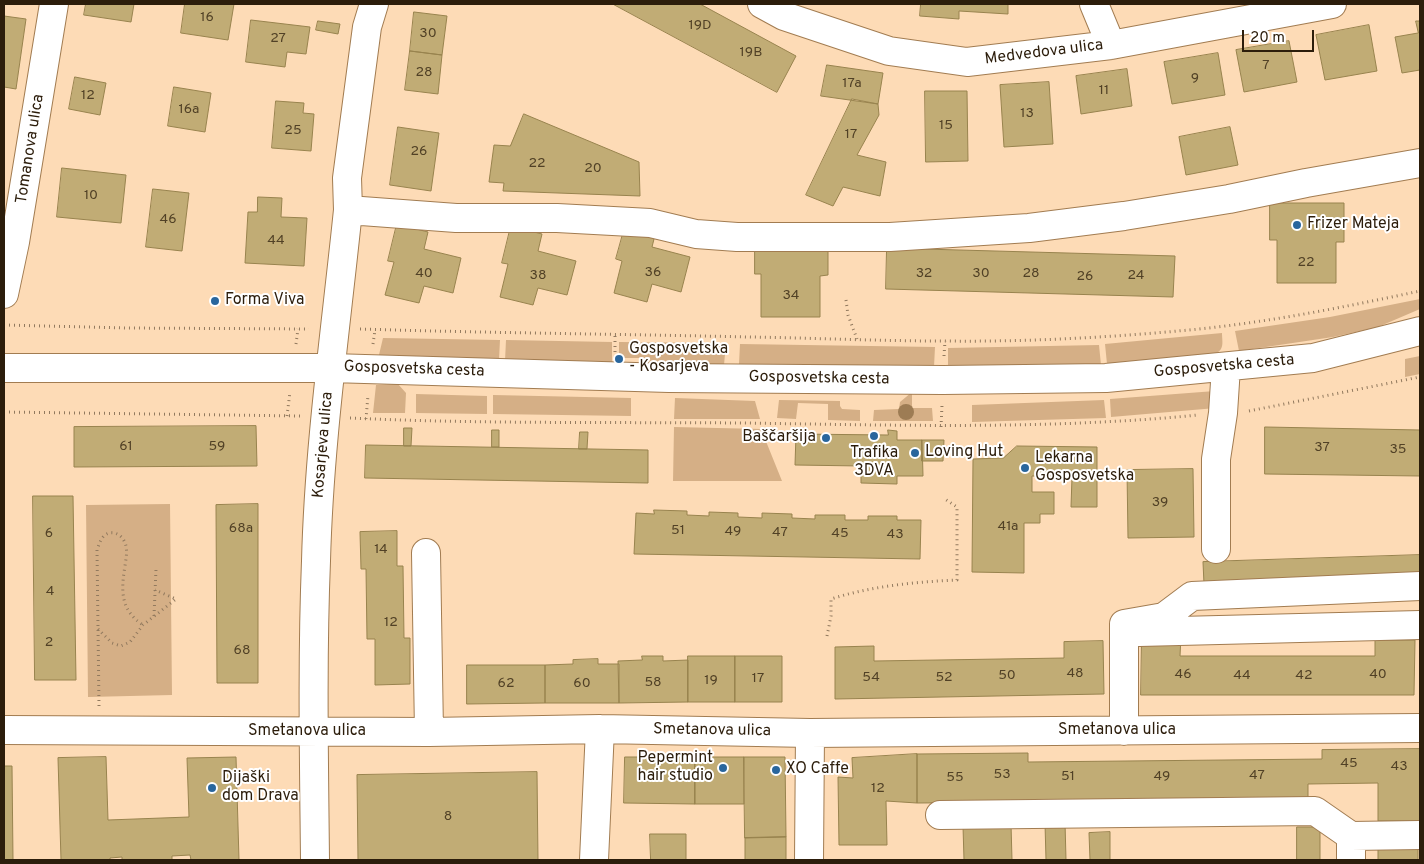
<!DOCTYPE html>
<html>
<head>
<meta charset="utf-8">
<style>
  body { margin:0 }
  #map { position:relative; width:1424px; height:864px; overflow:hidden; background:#fddbb6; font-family:Overpass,sans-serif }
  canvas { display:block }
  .frame { position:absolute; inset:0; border:5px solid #2c1d0b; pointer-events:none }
  .scale { position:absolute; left:1242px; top:30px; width:72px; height:22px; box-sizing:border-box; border:2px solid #2c1d0b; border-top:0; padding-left:6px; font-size:15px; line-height:18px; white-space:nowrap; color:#2c1d0b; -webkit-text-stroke:4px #fff; paint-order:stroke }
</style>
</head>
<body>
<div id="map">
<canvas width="1424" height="864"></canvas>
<div class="frame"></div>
<div class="scale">20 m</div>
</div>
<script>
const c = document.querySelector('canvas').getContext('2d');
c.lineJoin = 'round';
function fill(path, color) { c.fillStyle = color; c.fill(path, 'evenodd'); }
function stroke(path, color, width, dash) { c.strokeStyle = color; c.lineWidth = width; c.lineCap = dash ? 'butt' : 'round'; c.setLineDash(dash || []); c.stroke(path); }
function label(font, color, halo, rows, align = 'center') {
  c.font = font + ' Overpass,sans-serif'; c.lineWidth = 4; c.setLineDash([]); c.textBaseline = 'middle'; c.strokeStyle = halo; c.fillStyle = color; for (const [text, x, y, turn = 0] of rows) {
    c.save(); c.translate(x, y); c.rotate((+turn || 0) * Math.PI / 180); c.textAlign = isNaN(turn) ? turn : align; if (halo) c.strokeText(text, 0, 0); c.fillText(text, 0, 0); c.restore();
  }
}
fill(new Path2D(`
  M1420 299V309L1378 327 1333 337 1239 351 1235 331 1330 317Z
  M1222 333C1222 342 1225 349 1215 354L1107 364 1105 344Z
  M383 338 500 340 499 360 378 359Z
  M506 340 612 342V362L505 361Z
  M619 342 726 343 724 365 645 363V358H619Z
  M740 344 935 347 934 367 739 364Z
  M1099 345 1101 365 948 367V348Z
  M1420 356V374L1405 377V359Z
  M398 384 406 393 405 413H373L376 385Z
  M1215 391 1216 408 1111 417 1110 399Z
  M912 392V408H932L933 421H873L874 410 899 409 900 402Z
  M416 394 487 396V414L416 413Z
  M493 395 631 398V416L493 414Z
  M675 398 755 401 760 419H674Z
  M779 400 840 401V406L842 409 860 410V421L828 420V404L798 403 796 419 777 418Z
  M1104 400 1106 418 972 422V405Z
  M674 427 761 429 782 481H673Z
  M170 504 172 695 88 697 86 505Z`), '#d5af86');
const building = new Path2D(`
  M86 4H134L131 22 84 15Z
  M185 4H234L228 40 181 33Z
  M613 4H700L796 56 777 92Z
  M921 4H1008V14L959 11V19L920 16Z
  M414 12 447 16 442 55 410 51Z
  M4 16 26 19 16 89 4 87Z
  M251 20 310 27 306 54 287 52 285 67 246 62Z
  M318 21 340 24 338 34 316 30Z
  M1416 21H1420V70L1402 73 1395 37 1418 33Z
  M1369 25 1377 71 1325 80 1316 35Z
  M1289 41 1297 82 1244 92 1236 50Z
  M410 51 442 55 438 94 405 90Z
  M1218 53 1225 95 1172 104 1164 62Z
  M827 65 883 73 878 104 821 96Z
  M1127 69 1132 106 1081 114 1076 76Z
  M75 77 106 83 100 115 69 109Z
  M1049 82 1053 144 1004 147 1000 85Z
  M174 87 211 93 205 132 168 126Z
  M925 91H967L968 161 926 162Z
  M852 99 878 104 879 115 857 155 886 162 880 196 843 187 833 206 806 195Z
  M276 101 304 103 303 113 314 114 311 151 272 148Z
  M524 114 639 162 640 196 503 191 504 183 489 182 494 145 510 146Z
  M398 127 439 133 431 191 390 185Z
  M1230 127 1238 165 1186 175 1179 137Z
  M62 168 126 175 121 223 57 217Z
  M153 189 189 193 182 251 146 247Z
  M258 197 282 198 281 217 307 218 304 266 245 263 248 212H257Z
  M1270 203H1344V242H1336V283H1277V240H1270Z
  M626 223 656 231 652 247 690 257 681 292 652 284 647 302 614 293 622 261 616 259Z
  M397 224 428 232 424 249 461 258 453 293 424 286 419 303 385 295 394 262 388 261Z
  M511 226 542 234 538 251 576 261 567 295 538 288 533 305 500 297 508 264 502 263Z
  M755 242H828V275L820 276V317H761V274H755Z
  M887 248 1175 256 1173 297 886 289Z
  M256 426 257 466 74 467V427Z
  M1265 427 1420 430V476L1265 474Z
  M404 428H412L411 446H404Z
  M492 430H499V447H492Z
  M888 430 897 431V440H922L923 476H897V484L861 483V466L795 465 796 434 888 435Z
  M580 432H588L587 449H579Z
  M922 440H944L943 461H922Z
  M366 445 648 450V483L365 478Z
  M1017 446 1097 447V507H1071L1072 477 1032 476V492H1054V514H1040V523H1024V573L972 572 973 459 1003 458Z
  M1193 469 1194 537 1128 538 1127 470Z
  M33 496H73L76 680H35Z
  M258 504V683H217L216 505Z
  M654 510 687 511V515L709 516V512L738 513V517L762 518V513L792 514V518L815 519V515H845V520H868V516H897V520H921L920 559 634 554 636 513 654 514Z
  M397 531V566H403L404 638H410V684L375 685V639H367L366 569H361L360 532Z
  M1420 555V577L1204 584 1203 562Z
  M1142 636H1181L1180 656H1375V640H1415L1414 695H1141Z
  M1103 641 1104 694 835 699V647L874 646V661L1064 658V642Z
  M642 656H663V661L688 660V702L619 703 618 661 642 660Z
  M688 656H735V702H688Z
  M735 656H782V702H735Z
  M598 659V664H619V703H545V665L573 664V660Z
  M467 665H545V703L467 704Z
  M1420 749V821H1378V783L1308 784V800L917 803V754L1028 753V762L1322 759V750Z
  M917 754V803L886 801 887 845H839L838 777 853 778 852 758Z
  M106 757 108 820 189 817 187 758 236 757 239 860H191L190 855 172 856V860H122V857L110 858V860H61L58 758Z
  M625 757H695V804L624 803Z
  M695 757H744V804H695Z
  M744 757H785L786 837 745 838Z
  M4 766H12L13 860H4Z
  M537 772 538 860H358L357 775Z
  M1065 822 1066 860H1046L1045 823Z
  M1011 824 1012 860H964L963 826Z
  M1297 827H1320V860H1297Z
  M1110 832V860H1090L1089 833Z
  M650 834H686V860H651Z
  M786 837V860H745V838Z
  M1418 848V860H1378V849Z`);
fill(building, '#c1ac75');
stroke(building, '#98834e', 1);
const minor = new Path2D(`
  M762 4 784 16 889 51 967 62 1111 45 1332 4
  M1094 4 1111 45
  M348 210 456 218H557L650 223 696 234 737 237H890L1029 228 1124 216 1229 199 1306 183 1420 163
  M4 294 15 242 54 4
  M4 368H331L669 378 943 380 1106 378 1313 358 1420 331
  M1216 549V459L1223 413 1226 367
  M426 553 429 732
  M1139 632 1420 625
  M4 730 429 732 600 729 810 733 1420 728
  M1124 731V624L1164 617 1192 596 1420 586
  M940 815 1315 811 1351 836 1420 835
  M1351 836V860
  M315 860C314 761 312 661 316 561 319 444 336 327 348 210L347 178 367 27 374 4
  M594 860 600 729
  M809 860 810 733`);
stroke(minor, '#a27c51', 30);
stroke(new Path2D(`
  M846 300 848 315 857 339
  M4 325 126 328 309 329
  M360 329C490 333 620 334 750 337 814 338 879 341 943 341 1021 342 1100 338 1178 331 1260 324 1340 308 1420 291
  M296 344 298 329
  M373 344 375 330
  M615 352V335
  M944 356 945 341
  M1249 411 1420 377
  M4 412 301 416
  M287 416 290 392
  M350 418C480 424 612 422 742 423 894 425 1046 430 1198 415
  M366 419 368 395
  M941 427 942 405
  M154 616 156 569
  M98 629 112 643 121 646 130 642 143 625 176 599 155 590
  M827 636 831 616V599C872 586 914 582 957 580V507L945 499
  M99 706 97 550C99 545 100 540 104 536 111 529 122 534 125 543 128 550 126 558 125 566 121 590 120 610 143 625`), '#91795e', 3, [1, 4]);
stroke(minor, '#fff', 28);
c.fillStyle = '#9d7c54';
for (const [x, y] of [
  [906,412]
]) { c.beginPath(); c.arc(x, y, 8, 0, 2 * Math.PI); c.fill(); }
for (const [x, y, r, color] of [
  [1297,225,5,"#29669d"],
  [215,301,5,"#29669d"],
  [619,359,5,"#29669d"],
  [874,436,5,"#29669d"],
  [826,438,5,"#29669d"],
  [915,453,5,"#29669d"],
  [1025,468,5,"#29669d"],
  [723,768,5,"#29669d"],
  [776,770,5,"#29669d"],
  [212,788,5,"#29669d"]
]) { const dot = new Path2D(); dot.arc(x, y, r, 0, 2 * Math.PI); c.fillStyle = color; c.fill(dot); stroke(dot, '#fff', 2); }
label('14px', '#514126', null, [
  ["16",207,18],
  ["19D",700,26],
  ["30",428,34],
  ["27",278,39],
  ["19B",751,53],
  ["7",1266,66],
  ["28",424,73],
  ["9",1195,79],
  ["17a",852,84],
  ["11",1104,91],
  ["12",88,96],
  ["16a",189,110],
  ["13",1027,114],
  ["15",946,126],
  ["25",293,131],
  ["17",851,135],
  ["26",419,152],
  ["22",537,164],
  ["20",593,169],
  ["10",91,196],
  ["46",168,220],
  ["44",276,241],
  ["22",1306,263],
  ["36",653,273],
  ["40",424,274],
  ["32",924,274],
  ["30",981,274],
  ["28",1031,274],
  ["38",538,276],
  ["24",1136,276],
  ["26",1085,277],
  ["34",791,296],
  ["61",126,447],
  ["59",217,447],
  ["37",1322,448],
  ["35",1398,450],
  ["39",1160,503],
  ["41a",1008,527],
  ["68a",241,529],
  ["51",678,531],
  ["49",733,532],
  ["47",780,533],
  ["6",49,534],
  ["45",840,534],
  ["43",895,535],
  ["14",381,550],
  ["4",50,592],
  ["12",391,623],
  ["2",49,643],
  ["68",242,651],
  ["48",1075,674],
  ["46",1183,675],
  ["40",1378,675],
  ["50",1007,676],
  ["44",1242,676],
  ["42",1304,676],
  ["54",871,678],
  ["52",944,678],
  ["17",758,679],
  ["19",711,681],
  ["58",653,683],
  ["62",506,684],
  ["60",582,684],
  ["45",1349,764],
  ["43",1399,767],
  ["53",1002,775],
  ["47",1257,776],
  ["51",1068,777],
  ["49",1162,777],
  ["55",955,778],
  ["12",878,789],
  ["8",448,817]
]);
label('16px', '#2c1d0b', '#fff', [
  ["Medvedova ulica",1044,53,-7],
  ["Tomanova ulica",31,149,-81],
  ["Gosposvetska cesta",1224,367,-5],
  ["Gosposvetska cesta",414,370,2],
  ["Gosposvetska cesta",819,379,1],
  ["Kosarjeva ulica",324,445,-85],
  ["Smetanova ulica",712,731,1],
  ["Smetanova ulica",1117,731],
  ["Smetanova ulica",307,732]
]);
label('16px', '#2c1d0b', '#fff', [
  ["Frizer Mateja",1307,225],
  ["Forma Viva",225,301],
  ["Gosposvetska",629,350],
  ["- Kosarjeva",629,368],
  ["Baščaršija",816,438,"right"],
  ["Loving Hut",925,453],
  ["Trafika",874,454,"center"],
  ["3DVA",874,472,"center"],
  ["Lekarna",1035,459],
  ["Gosposvetska",1035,477],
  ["Pepermint",713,759,"right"],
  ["hair studio",713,777,"right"],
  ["XO Caffe",786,770],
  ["Dijaški",222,779],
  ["dom Drava",222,797]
], 'left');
</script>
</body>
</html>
